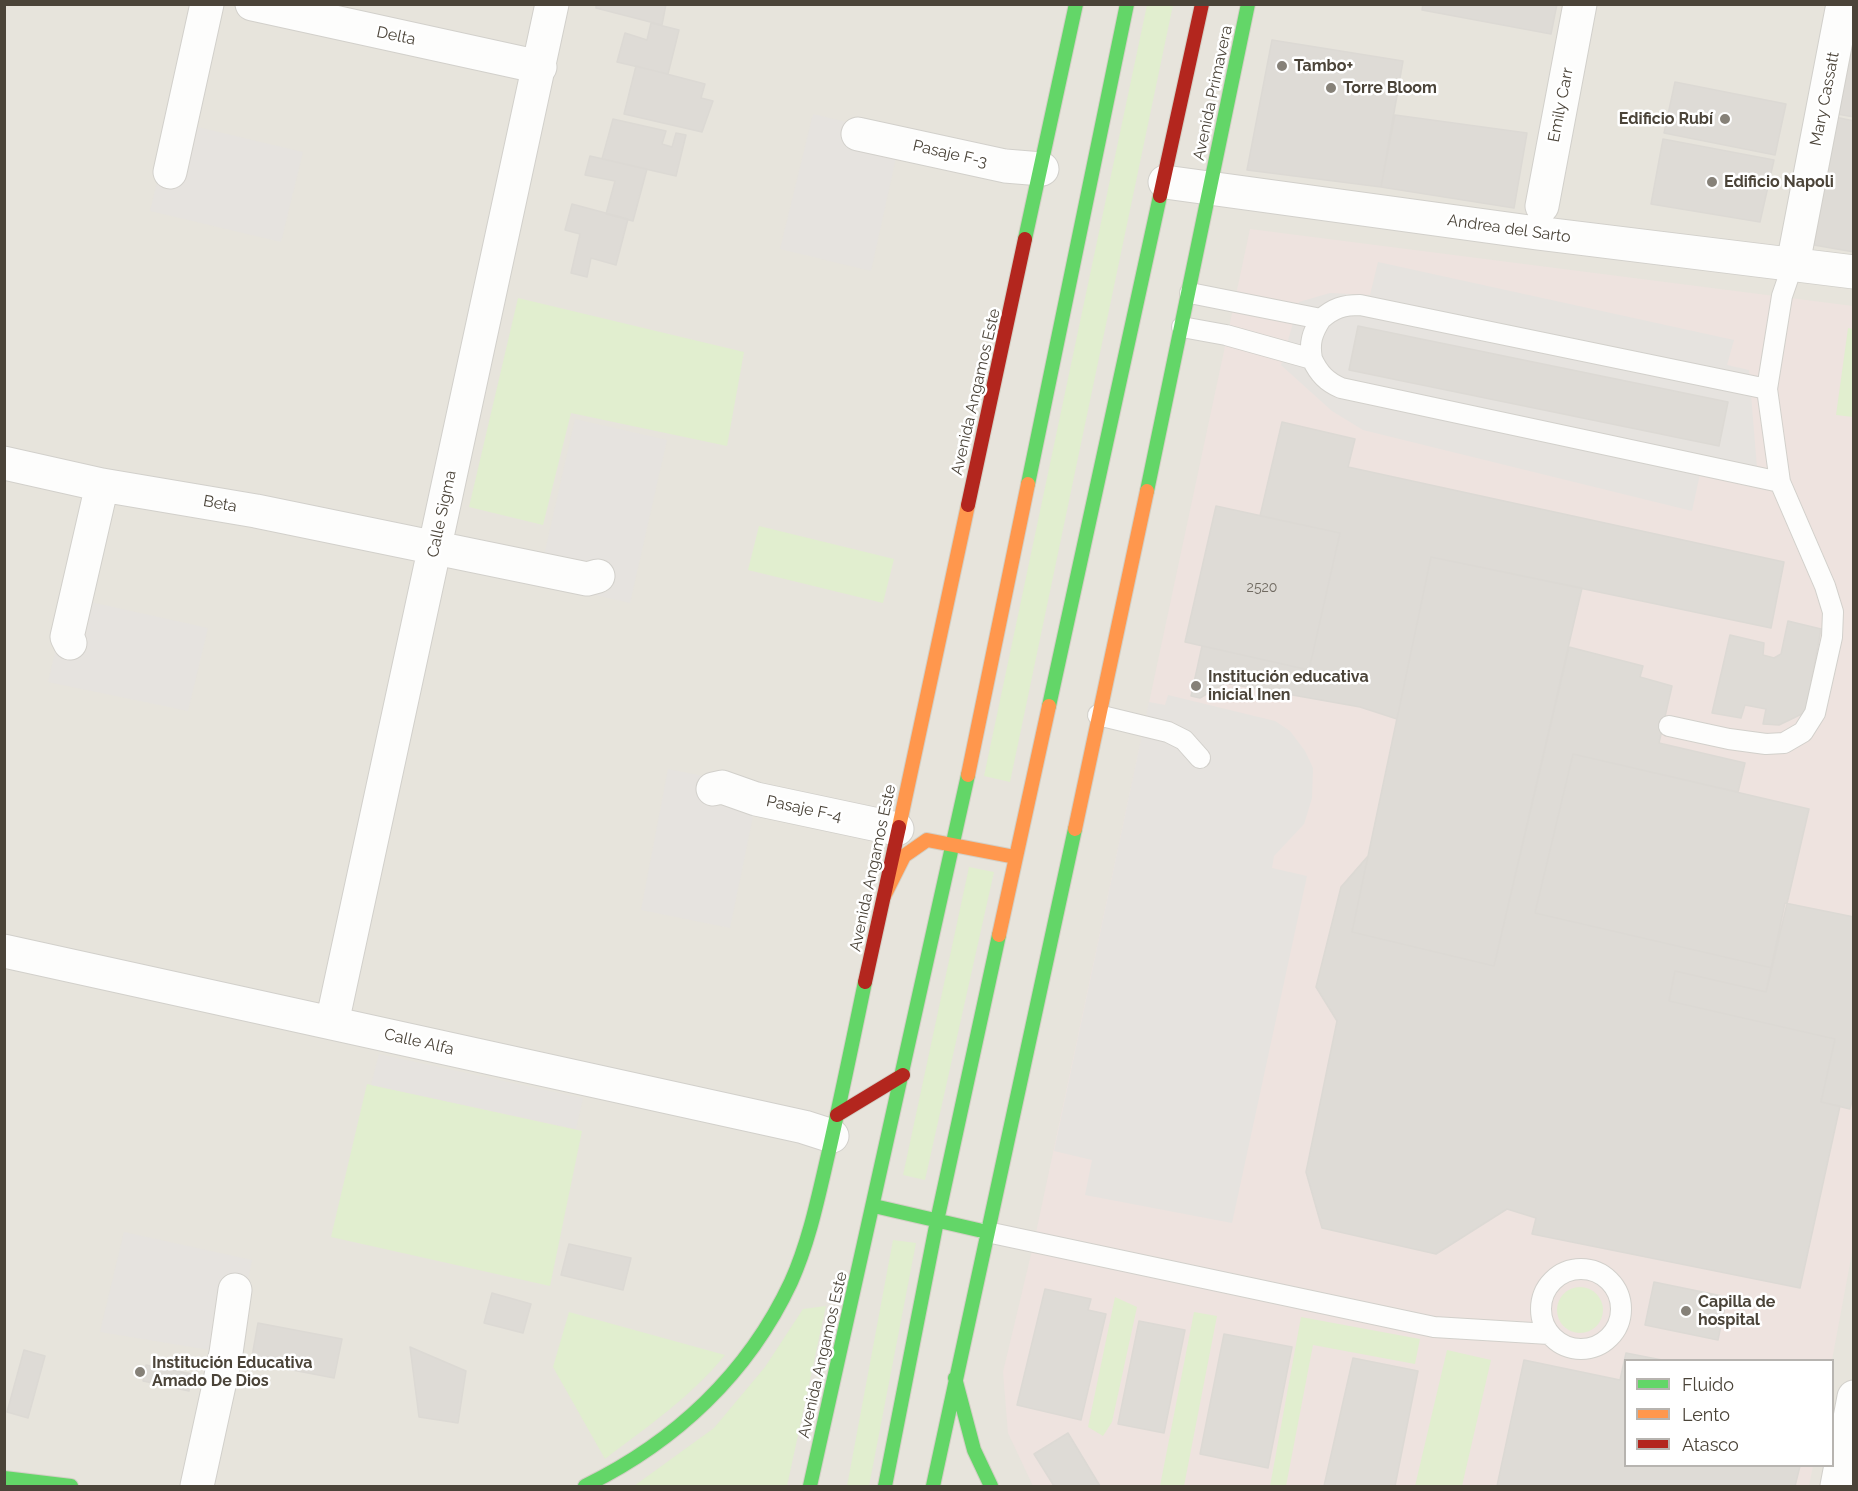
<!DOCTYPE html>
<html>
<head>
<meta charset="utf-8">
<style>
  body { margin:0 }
  #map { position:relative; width:1858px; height:1491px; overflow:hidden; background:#f4f2ee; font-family:Raleway,sans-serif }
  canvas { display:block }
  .frame { position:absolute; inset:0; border:6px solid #4b4439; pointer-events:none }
  .legend { position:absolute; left:1624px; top:1359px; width:210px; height:108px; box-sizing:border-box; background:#fff; border:2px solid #b7b4b0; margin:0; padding:8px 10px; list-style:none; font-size:18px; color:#4b4439 }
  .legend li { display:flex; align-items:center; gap:12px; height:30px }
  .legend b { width:30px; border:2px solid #b7b4b0 }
</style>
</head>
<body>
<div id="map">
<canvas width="1858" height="1491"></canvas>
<div class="frame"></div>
<ul class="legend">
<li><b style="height:8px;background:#63d668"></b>Fluido</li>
<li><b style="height:8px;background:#ff974d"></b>Lento</li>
<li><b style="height:8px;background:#b3261e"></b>Atasco</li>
</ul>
</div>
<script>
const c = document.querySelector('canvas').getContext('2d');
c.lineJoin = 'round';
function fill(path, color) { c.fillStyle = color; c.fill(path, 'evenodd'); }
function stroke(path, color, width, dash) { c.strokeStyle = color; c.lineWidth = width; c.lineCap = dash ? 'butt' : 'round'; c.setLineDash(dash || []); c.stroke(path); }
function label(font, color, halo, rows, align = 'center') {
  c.font = font + ' Raleway,sans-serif'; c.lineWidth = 5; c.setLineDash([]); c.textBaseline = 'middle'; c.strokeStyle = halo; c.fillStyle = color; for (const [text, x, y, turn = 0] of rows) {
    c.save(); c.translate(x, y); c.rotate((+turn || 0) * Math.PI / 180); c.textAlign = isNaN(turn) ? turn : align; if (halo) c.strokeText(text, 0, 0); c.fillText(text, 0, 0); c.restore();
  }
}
fill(new Path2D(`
  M5 5H1853V1486H5ZM1626 1360H1832V1466H1626Z`), '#e7e4dc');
fill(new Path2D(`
  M1250 229 1853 306 1854 1242 1832 1360H1626V1466H1813L1809 1486H1033L1008 1433 1003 1372 1034 1242Z`), '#eee3df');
fill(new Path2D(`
  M1147 5H1173L1010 782 984 776Z
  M518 298 744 352 727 446 571 413 543 525 469 507Z
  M1848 328 1853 329V417L1836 415Z
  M759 526 894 559 883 603 748 570Z
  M969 867 994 872 925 1180 903 1175Z
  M367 1084 582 1131 550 1286 331 1237Z
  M893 1240 916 1243 869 1486H847Z
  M1557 1310a23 23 0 1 1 46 0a23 23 0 1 1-46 0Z
  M1115 1297 1137 1307 1112 1422 1103 1436 1088 1427Z
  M826 1306 787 1486H634L714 1428 765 1367 803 1309Z
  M569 1312 725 1355C691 1397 648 1426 605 1459L553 1367Z
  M1194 1312 1217 1316 1184 1486H1160Z
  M1301 1317 1420 1339 1415 1364 1313 1345 1286 1486H1270Z
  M1447 1350 1491 1360 1462 1486H1415Z`), '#e1eecf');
fill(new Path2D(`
  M813 114 901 135 871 271 780 249Z
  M172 121 303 152 281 242 150 211Z
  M1378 262 1734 340 1727 365 1749 370 1758 480 1700 474 1692 511 1363 430 1332 411 1281 365 1299 302 1330 293 1370 295Z
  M575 419 667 440 630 603 538 582Z
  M68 597 208 628 188 711 48 682Z
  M1168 695 1275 721 1290 731 1305 751 1313 768 1312 798 1304 824 1274 856 1272 868 1307 876 1232 1223 1085 1195 1092 1160 1054 1151 1149 702 1165 705Z
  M668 769 759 787 730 928 641 910Z
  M379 1054 583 1098 576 1129 371 1085Z
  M124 1232 252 1260 234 1354 100 1332Z`), '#e6e3df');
const building = new Path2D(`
  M596 4H666L662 25 596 8Z
  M1423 4H1557L1551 34 1422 10Z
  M651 23 679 30 668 74 617 62 625 33 647 40Z
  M1854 28V117L1837 114Z
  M1272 40 1403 61 1381 187 1247 170Z
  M636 66 705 84 701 98 713 101 702 132 624 114Z
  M1675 82 1786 104 1775 155 1664 133Z
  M1395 115 1527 133 1514 208 1381 187Z
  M1835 117 1854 121V252L1814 245Z
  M613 119 666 131 662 144 672 147 676 133 686 135 676 176 602 159Z
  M1663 139 1774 160 1760 222 1651 204Z
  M590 156 647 169 633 221 606 214 615 181 585 175Z
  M572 204 628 219 616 265 591 258 587 277 571 273 580 234 565 230Z
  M1358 326 1728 402 1719 446 1349 370Z
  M1282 422 1355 439 1348 467 1784 562 1771 628 1431 557 1397 719 1360 707 1225 683 1200 698 1191 696 1202 646 1309 670 1340 533 1260 516Z
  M1216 506 1340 533 1309 670 1185 642Z
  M1431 557 1582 588 1494 966 1352 932Z
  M1788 621 1821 629 1806 712 1779 725 1763 724 1766 709 1745 705 1741 718 1712 713 1730 635 1764 643 1763 655 1774 658 1781 654Z
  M1569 647 1643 666 1640 677 1672 686 1659 743 1745 763 1738 792 1573 754 1535 913 1772 968 1766 992 1675 971 1669 1001 1835 1039 1821 1102 1840 1106 1800 1288 1532 1234 1536 1218 1507 1209 1436 1254 1322 1228 1306 1172 1337 1021 1316 987 1341 887 1368 856 1352 932 1494 966Z
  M1573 754 1809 809 1772 968 1535 913Z
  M1785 903 1854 917V1092L1850 1109 1821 1102 1835 1039 1669 1001 1675 971 1766 992Z
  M569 1244 631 1258 623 1290 561 1275Z
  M1654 1282 1727 1297 1718 1340 1645 1325Z
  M1045 1289 1091 1299 1088 1310 1106 1314 1081 1420 1017 1405Z
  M492 1293 531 1304 523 1333 484 1323Z
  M1139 1321 1185 1330 1164 1433 1118 1424Z
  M258 1323 342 1339 334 1378 251 1362Z
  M1224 1334 1292 1347 1268 1468 1200 1454Z
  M410 1347 466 1371 458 1423 419 1417Z
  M24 1350 45 1356 28 1418 7 1412Z
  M1626 1353 1662 1360H1626V1466H1800L1795 1486H1497L1524 1360 1620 1380Z
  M1353 1358 1418 1371 1395 1486H1324Z
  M146 1365 192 1374 189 1391 143 1381Z
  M1068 1433 1100 1486H1054L1034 1454Z`);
fill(building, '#dedbd6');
stroke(building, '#dcd9d4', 1.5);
const lane = new Path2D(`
  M1190 293 1321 319C1334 308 1343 305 1360 305L1767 389
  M1182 327 1226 335 1312 359C1319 374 1327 382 1341 388L1780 482
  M1312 359C1309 343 1312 333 1321 319
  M1098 715 1168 732 1184 740 1200 758
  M1669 726 1729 739 1766 744 1784 743 1803 732 1815 713 1832 637 1833 612 1825 586 1780 482 1767 389 1782 296 1793 264
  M987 1232 1434 1327 1549 1334
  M1541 1309a40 40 0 1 1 80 0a40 40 0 1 1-80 0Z`);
const street = new Path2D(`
  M252 4 540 67
  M858 134 1005 166 1042 169
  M170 172 207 4
  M1165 182 1537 233 1854 272
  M1542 206 1580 4
  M1793 264 1843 4
  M4 463 102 485 256 511 587 579 598 576
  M70 643 67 637 102 485
  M713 789 722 787 756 799 897 829
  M4 951 804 1127 832 1136
  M332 1023 552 4
  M197 1486 226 1353 235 1290
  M1837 1486 1854 1397`);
const fast = new Path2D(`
  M1025 239 1076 4
  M1028 484 1127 4
  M1147 491 1248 4
  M1049 706 1160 196
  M874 1206 987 1232
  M955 1378 974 1450 991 1486
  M4 1478 71 1486
  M585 1486C675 1442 748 1374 791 1282 809 1242 818 1198 828 1155 841 1098 853 1040 865 982
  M810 1486 968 775
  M885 1486 937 1221 999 935
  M933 1486 1075 829`);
const slow = new Path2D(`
  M968 775 1028 484
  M899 827 968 505
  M1075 829 1147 491
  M884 896 904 856 927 840 1015 857
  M999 935 1049 706`);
const jam = new Path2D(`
  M1160 196 1202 4
  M968 505 1025 239
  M865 982 899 827
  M837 1115 903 1075`);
stroke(lane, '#d2d0cb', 22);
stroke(street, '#d2d0cb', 35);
stroke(fast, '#d3cfc5', 16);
stroke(slow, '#d3cfc5', 16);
stroke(jam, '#d3cfc5', 16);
stroke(lane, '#fdfdfc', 20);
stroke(street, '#fdfdfc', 33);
stroke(fast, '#63d668', 14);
stroke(slow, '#ff974d', 14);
stroke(jam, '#b3261e', 14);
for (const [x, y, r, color] of [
  [1282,66,6,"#868178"],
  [1331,88,6,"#868178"],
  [1725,119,6,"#868178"],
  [1712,182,6,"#868178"],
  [1196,686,6,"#868178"],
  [1686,1311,6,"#868178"],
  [140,1372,6,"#868178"]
]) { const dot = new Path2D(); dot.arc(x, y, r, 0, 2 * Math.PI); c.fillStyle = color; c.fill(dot); stroke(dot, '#fff', 2); }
label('14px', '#706a61', null, [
  ["2520",1262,588]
]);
label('16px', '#4b4439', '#fff', [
  ["Delta",396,36,12],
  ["Avenida Primavera",1213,93,-78],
  ["Mary Cassatt",1825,99,-79],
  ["Emily Carr",1561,105,-79],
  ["Pasaje F-3",950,154,13],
  ["Andrea del Sarto",1509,229,8],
  ["Avenida Angamos Este",976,392,-77],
  ["Beta",220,504,10],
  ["Calle Sigma",442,514,-78],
  ["Pasaje F-4",804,809,12],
  ["Avenida Angamos Este",873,868,-78],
  ["Calle Alfa",419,1042,13],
  ["Avenida Angamos Este",823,1355,-77]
]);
label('bold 16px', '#4b4439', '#fff', [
  ["Tambo+",1294,66],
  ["Torre Bloom",1343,88],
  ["Edificio Rubí",1713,119,"right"],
  ["Edificio Napoli",1724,182],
  ["Institución educativa",1208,677],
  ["inicial Inen",1208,695],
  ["Capilla de",1698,1302],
  ["hospital",1698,1320],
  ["Institución Educativa",152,1363],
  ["Amado De Dios",152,1381]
], 'left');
</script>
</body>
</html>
